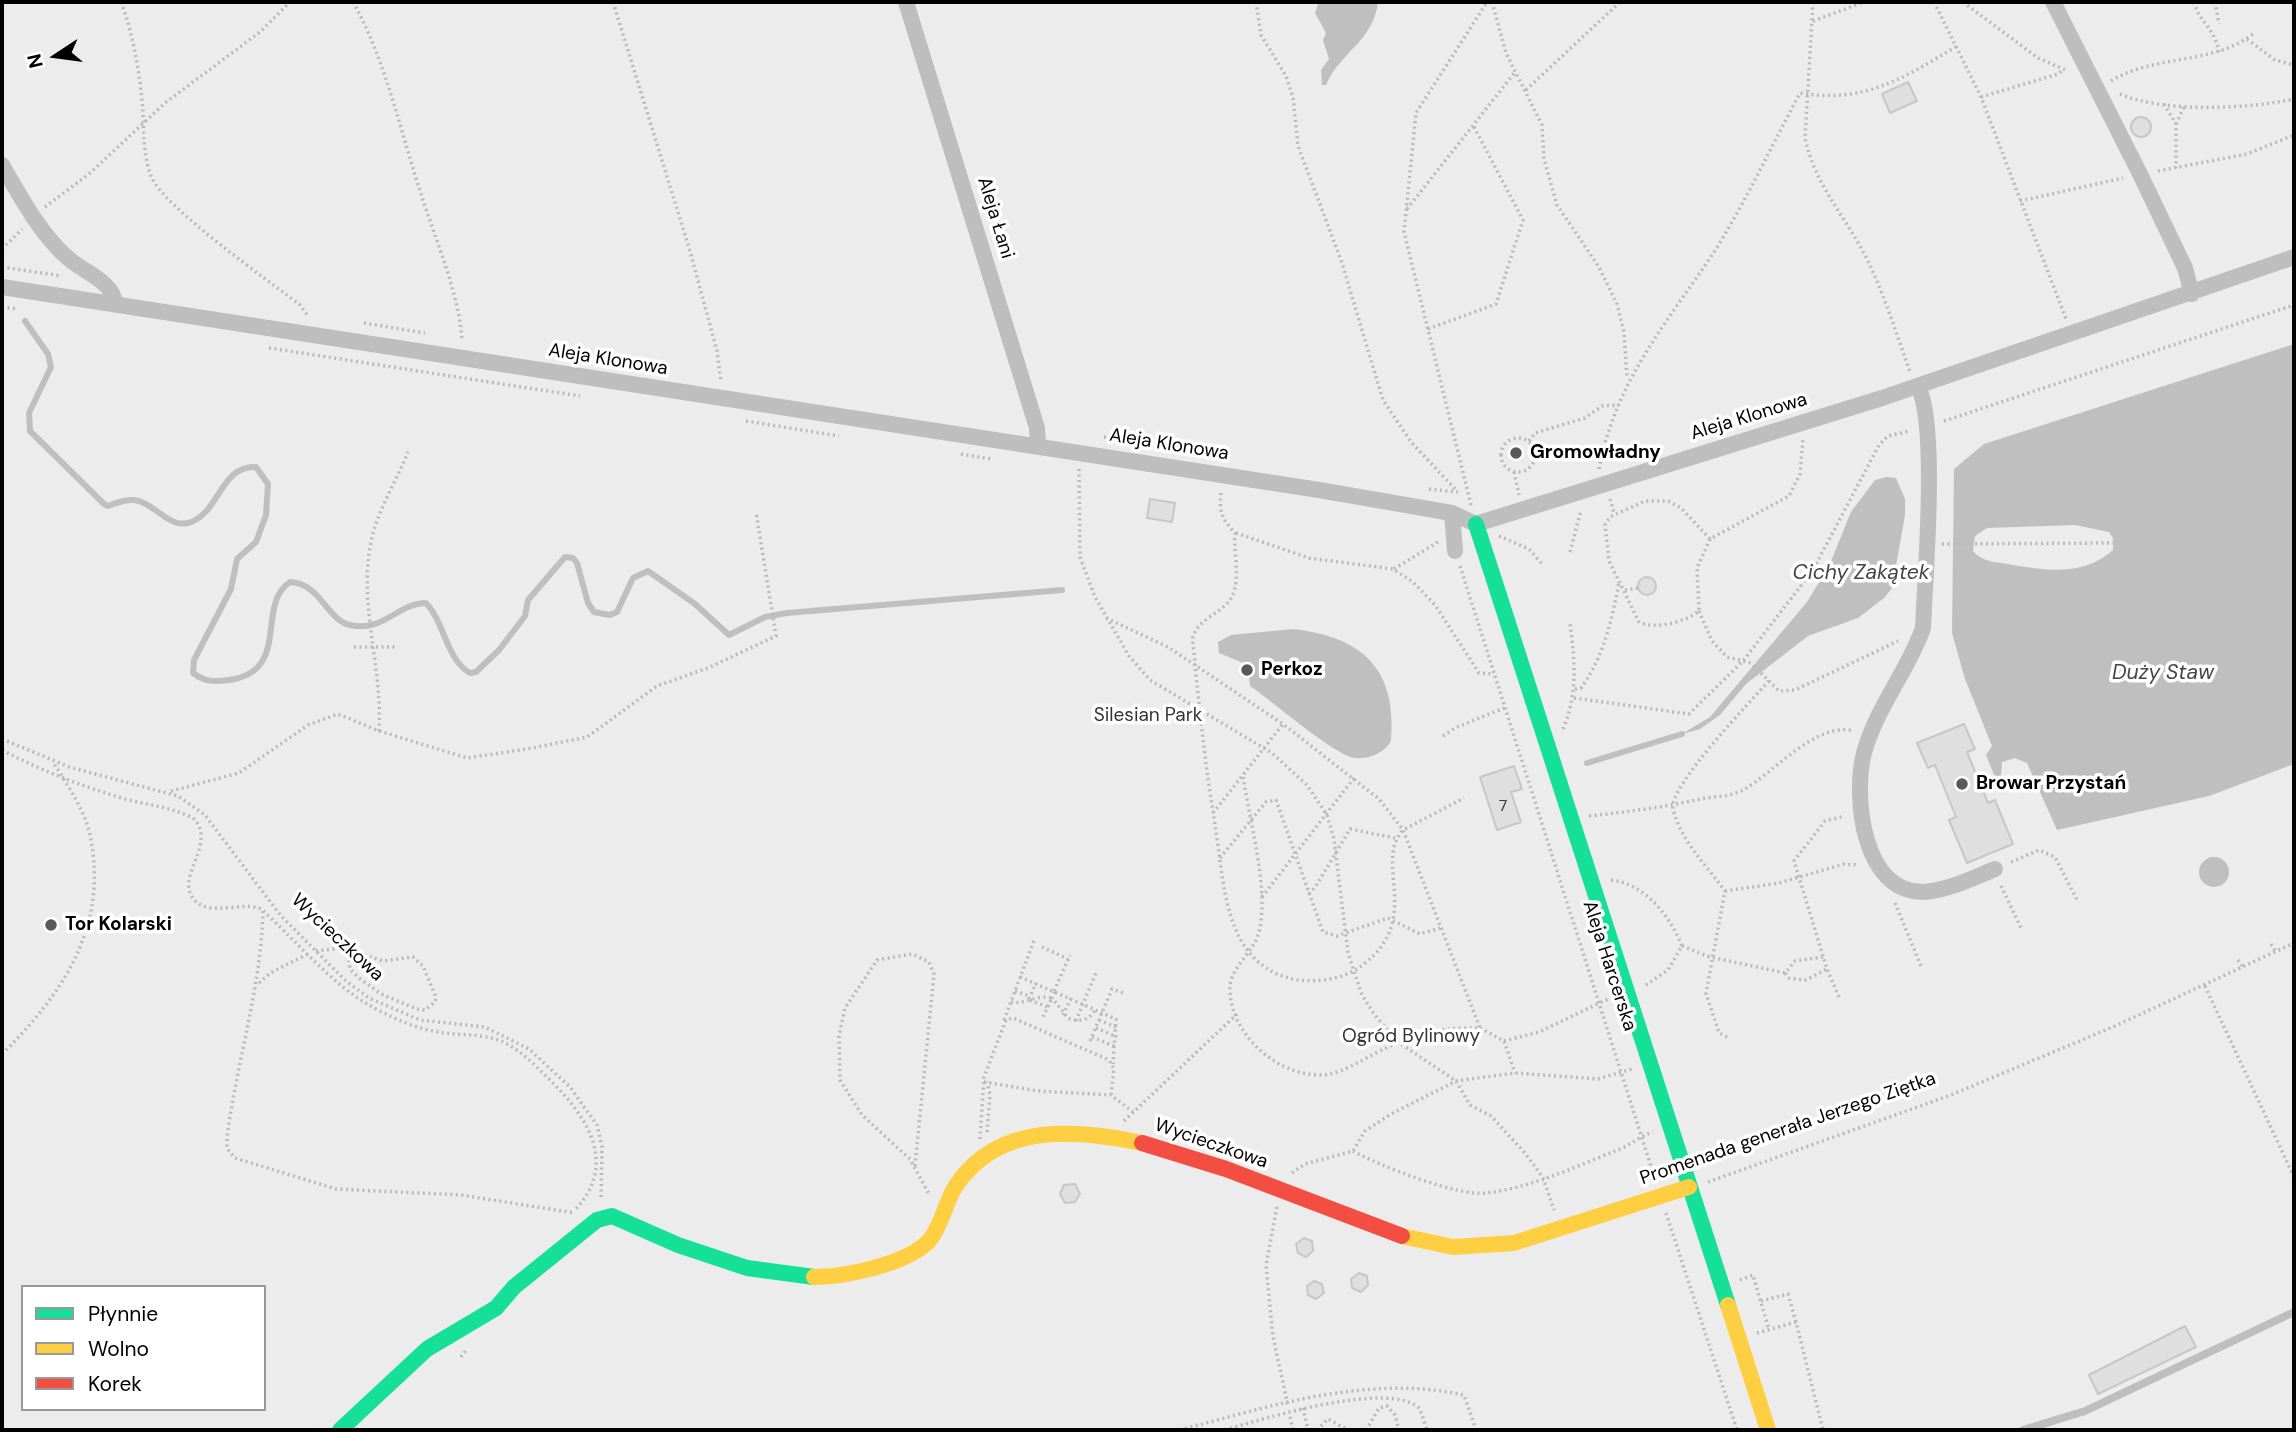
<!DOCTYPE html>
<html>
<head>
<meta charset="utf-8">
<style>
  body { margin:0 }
  #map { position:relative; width:2296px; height:1432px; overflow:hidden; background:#fff; font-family:"DM Sans",sans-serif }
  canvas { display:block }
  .frame { position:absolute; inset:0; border:4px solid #000; pointer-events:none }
  .legend { position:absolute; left:21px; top:1285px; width:245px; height:126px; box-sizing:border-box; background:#fff; border:2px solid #999; margin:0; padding:9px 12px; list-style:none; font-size:21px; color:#000 }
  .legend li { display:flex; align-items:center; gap:14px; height:35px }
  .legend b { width:35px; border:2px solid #999 }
  .north { position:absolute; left:21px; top:21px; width:70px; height:70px; -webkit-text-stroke:5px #fff; paint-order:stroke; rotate:257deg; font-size:19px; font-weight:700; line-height:28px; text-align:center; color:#000 }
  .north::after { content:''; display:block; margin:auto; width:24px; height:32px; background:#000; clip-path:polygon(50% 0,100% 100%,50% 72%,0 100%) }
</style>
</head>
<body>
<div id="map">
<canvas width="2296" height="1432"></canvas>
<div class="frame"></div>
<ul class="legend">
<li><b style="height:9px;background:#16e098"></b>Płynnie</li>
<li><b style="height:9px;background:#ffcf43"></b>Wolno</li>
<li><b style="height:9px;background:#f24e42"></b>Korek</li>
</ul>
<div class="north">N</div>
</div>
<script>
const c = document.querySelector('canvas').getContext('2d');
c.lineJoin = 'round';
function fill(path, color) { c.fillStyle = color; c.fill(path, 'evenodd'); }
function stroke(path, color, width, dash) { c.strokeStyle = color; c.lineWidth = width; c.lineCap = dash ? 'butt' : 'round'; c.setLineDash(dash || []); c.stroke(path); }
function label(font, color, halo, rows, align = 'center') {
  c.font = font + ' "DM Sans",sans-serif'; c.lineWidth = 7; c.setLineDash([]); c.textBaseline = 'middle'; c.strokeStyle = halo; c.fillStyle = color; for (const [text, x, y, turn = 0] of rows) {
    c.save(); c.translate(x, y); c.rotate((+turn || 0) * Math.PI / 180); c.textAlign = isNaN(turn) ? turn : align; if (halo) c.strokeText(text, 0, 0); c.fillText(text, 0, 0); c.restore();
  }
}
fill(new Path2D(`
  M2 2H2294V1430H2ZM23 1287H264V1409H23Z`), '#ececec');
fill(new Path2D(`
  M1319 2H1378C1373 42 1339 53 1326 85H1322L1321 70 1329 59 1323 40 1326 33 1315 13Z
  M2294 344V764L2209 796 2057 830 2027 763 2015 758 2002 762 2001 778 1997 782 1986 755 1992 746 1965 679 1952 633 1954 469 1984 444ZM2075 525 2109 532 2113 538V550C2084 576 2048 571 2013 565 1999 562 1983 563 1973 551L1975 536 1987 528Z
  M1886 477 1896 478 1905 499V515L1892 588 1884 598 1858 618 1808 636 1746 684 1720 715 1700 729 1682 734 1710 717 1807 602 1829 566 1851 512 1875 480Z
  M1293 629C1363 637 1397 669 1391 741 1383 755 1363 762 1348 756 1321 744 1276 704 1250 686L1248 665 1219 653 1218 642 1231 635Z
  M2199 872a15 15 0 1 1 30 0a15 15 0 1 1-30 0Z`), '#bfbfbf');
stroke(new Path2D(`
  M25 321 48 354 51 367 29 413 30 431 104 504 108 506C117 503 124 499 134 500 154 502 168 528 188 523 220 514 220 465 256 467L268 484 266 515 256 542 237 559 231 589 194 660 193 673C205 682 214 682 229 680 292 671 255 605 290 582 320 583 327 620 350 625 383 633 398 603 426 603 445 623 446 659 470 673L476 672 499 650 525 616 528 600 565 557 573 558 577 563 588 603 594 612 610 615 617 612 633 578 648 571 695 604 729 635 765 617 787 613 1062 590
  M1587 763 1682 734`), '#bfbfbf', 6);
const building = new Path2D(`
  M1908 82 1917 101 1890 113 1882 94Z
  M2131 127a10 10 0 1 1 20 0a10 10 0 1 1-20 0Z
  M1150 499 1175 503 1172 522 1147 518Z
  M1638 586a9 9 0 1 1 18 0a9 9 0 1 1-18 0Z
  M1964 724 1975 749 1967 752 1988 803 1995 800 2013 844 1967 863 1949 820 1956 817 1935 765 1928 768 1917 743Z
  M1514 766 1522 789 1511 792 1521 822 1497 830 1480 777Z
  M1075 1184 1080 1194 1075 1202 1065 1203 1060 1194 1064 1185Z
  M1304 1238 1312 1241 1313 1251 1306 1257 1298 1253 1296 1244Z
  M1359 1273 1367 1276 1368 1285 1361 1292 1352 1288 1351 1279Z
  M1314 1281 1322 1284 1324 1293 1316 1299 1308 1295 1307 1286Z
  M2185 1326 2196 1347 2098 1394 2089 1375Z`);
fill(building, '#dfdfdf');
stroke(building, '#c7c7c7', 2);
stroke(new Path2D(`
  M121 2C134 36 140 75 143 112 144 134 143 154 151 176 163 207 268 280 300 305L308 316
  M353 2C386 61 400 130 421 194 435 238 459 294 462 339
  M613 2 690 251 717 351 721 382
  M1256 2 1261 35 1286 76 1293 97 1298 146 1341 260 1383 400 1411 442 1457 491
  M1492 2 1506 53 1542 125 1544 159 1557 205 1599 267 1617 304 1624 332 1627 378
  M1813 2 1805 138C1815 186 1847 218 1868 261 1885 297 1897 335 1910 372
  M1934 2 1981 97 2066 319
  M1963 2 2038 58 2068 71
  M2194 2C2199 23 2214 26 2219 52
  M2204 2V5
  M2215 2 2219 24
  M1813 21 1864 2
  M2247 39 2275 60 2294 65
  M2111 81C2155 54 2213 65 2253 34
  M1526 90 1620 2
  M2120 94C2164 113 2248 109 2294 99
  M1981 97 2058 74 2063 70
  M2164 104 2176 124V168
  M2176 124 2184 107
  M2158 171 2247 154 2294 135
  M2020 201 2123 178
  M45 207 89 174 165 103 260 32 290 2
  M1407 209 1516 71
  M2 249 22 229
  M2 267 62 276
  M2 307 16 309
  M364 323 425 333
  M1428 329 1496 304 1523 220 1473 125
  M269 348 580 396
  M746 421 839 436
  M1944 421 2294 305
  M1104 437 1124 440
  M1501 455a17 17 0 1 1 34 0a17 17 0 1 1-34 0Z
  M1529 441 1535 433 1585 418 1602 406 1619 405
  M961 454 991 459
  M1079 469 1080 557 1095 597 1129 656 1150 680 1272 753 1307 785 1327 815 1334 839 1348 953 1362 995 1374 1014 1398 1042 1456 1081 1470 1105 1491 1116 1525 1153 1543 1178 1554 1210
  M1599 469C1616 379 1668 322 1716 249 1747 199 1772 145 1800 93 1864 104 1904 78 1957 46
  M1514 472 1519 495
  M1429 489 1458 492
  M1221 493C1219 512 1222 519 1235 533 1233 553 1242 582 1230 600 1221 613 1197 620 1193 637 1192 645 1195 656 1195 664 1198 697 1202 730 1206 764 1210 793 1215 823 1219 853 1226 907 1234 969 1298 980 1320 983 1347 978 1364 964 1423 918 1373 863 1403 830L1464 798
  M1610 499 1614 513
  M1471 505 1404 232 1416 113 1487 2
  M1236 533 1309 558 1393 569 1413 582 1435 605 1479 673 1494 674
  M1499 536 1529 549 1543 565
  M1710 539 1681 508 1668 501H1645L1610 517 1605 525 1609 561 1639 622C1656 630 1685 622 1699 611L1697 568 1710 539 1789 496 1800 474 1803 440
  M1942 544 2113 543
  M1570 552 1581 510
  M1460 566 1655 1179
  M1394 569 1438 542
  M1625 590 1638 588
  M1699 611 1712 641 1727 657 1751 663 1779 691 1795 690 1898 641
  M1106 618 1168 647 1283 724 1379 799 1403 830 1480 1028C1436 1027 1413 1034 1374 1054 1361 1061 1344 1071 1330 1074 1282 1082 1227 1034 1230 985 1232 970 1246 957 1254 944 1262 931 1262 912 1262 897 1260 857 1249 815 1243 776
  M354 647H397
  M1575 689 1581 688C1604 656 1612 620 1619 582
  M1574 698 1689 714 1743 661 1813 570 1879 445 1888 436 1910 431
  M1563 729C1578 693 1575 661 1570 623
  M379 731C383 668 358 605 371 542 377 511 396 482 408 452
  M1443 736 1455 728 1504 708
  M2 739 69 767 178 796 205 815 281 916 346 981 369 998 420 1020 485 1027 529 1049 570 1087 597 1125 602 1147 601 1198
  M2 750C42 771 81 786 125 799 148 805 171 807 193 818 217 842 179 873 191 895 204 920 241 900 261 909 295 939 330 983 369 1005 390 1017 414 1028 438 1032 460 1036 480 1033 501 1041 519 1049 533 1063 547 1077 585 1114 620 1162 575 1210
  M171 791 239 773 308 725 338 714 379 731 467 758 533 748 587 737 657 686 708 668 776 636 756 512
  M1213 813 1283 724
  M1589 816C1627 812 1664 807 1701 799 1715 796 1730 797 1743 790 1774 773 1816 721 1854 731
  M1220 858 1266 802 1276 800 1323 932 1337 936 1388 918 1420 934 1440 928
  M2011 862 2039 850 2055 857 2078 902
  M1611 880C1645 884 1670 916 1682 946L1668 970 1643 987
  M2001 886 2021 928
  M1725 891 1779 883 1844 864 1859 865
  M1309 894 1316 886 1350 829 1395 838
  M1262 897 1354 778
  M1895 903 1921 966
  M263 911C261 988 237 1061 227 1137V1148L235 1158 336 1189 461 1195 575 1213
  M2271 944 2276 952
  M1682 946 1710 957 1785 973
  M1042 947 1068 959
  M316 951 343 948 383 961 413 957 423 966 436 997 435 1002 425 1010 417 1009 381 994 359 978 350 969 348 950
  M1823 957 1795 961 1785 973 1789 978 1806 980 1827 969
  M2238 960 2243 967
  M1020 977 1116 1019 1113 1064
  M259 983 270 973 308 954
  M2205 986 2294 1177
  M1015 991 1029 996
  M1054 991 1070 955
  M1055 992 1052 998 1068 1018C1080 1023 1090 1020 1096 1008
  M1839 997 1827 969 1794 861 1825 821 1845 816
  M1029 999 1036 983
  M1030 1000 1047 1007
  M1011 1002C1024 1005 1037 994 1052 998L1042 1019
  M1063 1015 1071 998
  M1004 1020 1035 938
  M1099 1020 1118 1028
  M1076 1021 1097 970
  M1096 1028 1117 1037
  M1480 1028 1504 1041 1515 1073
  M1092 1037 1116 1047
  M1727 1037 1719 1033 1706 993 1725 891C1706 865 1681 841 1673 809 1668 787 1751 701 1769 681
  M1090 1041 1112 989 1123 993
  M1504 1041 1539 1032 1610 998
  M2 1054C64 993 109 925 90 835 85 810 66 783 53 762
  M984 1082 1038 1091 1111 1095 1133 1112
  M1124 1121 1237 1014
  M987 1132 990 1095 987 1082
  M980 1139 984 1077 1006 1020 1013 1018 1109 1060 1114 1069 1111 1095
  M1353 1151C1378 1165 1458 1197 1486 1193 1531 1188 1577 1166 1620 1149 1632 1144 1640 1136 1653 1132
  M915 1166 934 974 929 962 912 954 877 960 845 1008 839 1036 840 1080 862 1115 910 1159 929 1194
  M1292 1173 1305 1164 1353 1151 1365 1131 1391 1114 1456 1081 1515 1073 1598 1079 1632 1069
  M1708 1182 1951 1095 2115 1026 2294 943
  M1277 1207 1266 1265 1273 1337 1288 1406
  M1666 1213 1737 1430
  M1740 1280 1753 1275 1769 1330
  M1761 1301 1788 1294 1796 1322
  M1757 1333 1796 1322 1823 1430
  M461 1357 467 1349
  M1303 1408 1308 1430
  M1290 1417 1293 1430
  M1180 1430C1271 1406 1368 1374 1464 1395L1476 1430
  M1225 1430C1262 1419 1391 1379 1420 1409L1427 1430
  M1317 1430 1328 1419 1348 1430
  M1366 1430 1379 1408 1387 1406 1395 1415 1399 1430`), '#b9b9b9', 3.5, [2, 3.5]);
stroke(new Path2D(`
  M2023 1430 2085 1411 2294 1312`), '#bebebe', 8);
stroke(new Path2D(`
  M906 2 1037 428 1038 446
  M2053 2 2140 174 2185 268 2192 294
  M2 165C21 198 41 235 69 259 84 272 114 282 115 304
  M2 287 1319 490 1452 513 1476 524 1882 398 2294 257
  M1918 386C1938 426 1925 576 1923 628 1908 671 1876 708 1864 753 1853 796 1862 892 1923 892 1947 891 1973 878 1995 869
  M1452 513 1455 551`), '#bebebe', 16);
stroke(new Path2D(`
  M1476 524 1728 1305
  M340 1430 427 1349 496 1308 514 1287 597 1220 612 1216 678 1245 747 1268 814 1277`), '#16e098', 16);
stroke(new Path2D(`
  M1402 1236 1453 1247 1514 1243 1689 1187
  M814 1277C845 1277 907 1264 929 1241 943 1224 945 1201 957 1184 1001 1121 1077 1130 1142 1143
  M1728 1305 1768 1430`), '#ffcf43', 16);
stroke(new Path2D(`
  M1142 1143 1226 1169 1402 1236`), '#f24e42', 16);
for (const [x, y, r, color] of [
  [1516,453,7,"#595959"],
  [1247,670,7,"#595959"],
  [1962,784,7,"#595959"],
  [51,925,7,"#595959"]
]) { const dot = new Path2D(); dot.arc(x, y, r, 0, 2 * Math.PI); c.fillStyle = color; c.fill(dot); stroke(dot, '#fff', 2.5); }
label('16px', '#383838', null, [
  ["7",1503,807]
]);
label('19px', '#000', '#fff', [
  ["Aleja Łani",995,218,73],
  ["Aleja Klonowa",608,360,9],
  ["Aleja Klonowa",1749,417,-17],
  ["Aleja Klonowa",1169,445,9],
  ["Wycieczkowa",337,938,43],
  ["Aleja Harcerska",1609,966,72],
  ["Promenada generała Jerzego Ziętka",1788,1129,-19],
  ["Wycieczkowa",1211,1144,19]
]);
label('bold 19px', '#000', '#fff', [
  ["Gromowładny",1530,453],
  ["Perkoz",1261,670],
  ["Browar Przystań",1976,784],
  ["Tor Kolarski",65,925]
], 'left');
label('19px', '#333', '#fff', [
  ["Silesian Park",1148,716],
  ["Ogród Bylinowy",1411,1037]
]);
label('italic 21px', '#444', '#fff', [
  ["Cichy Zakątek",1861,573],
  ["Duży Staw",2163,673]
]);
</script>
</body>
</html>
